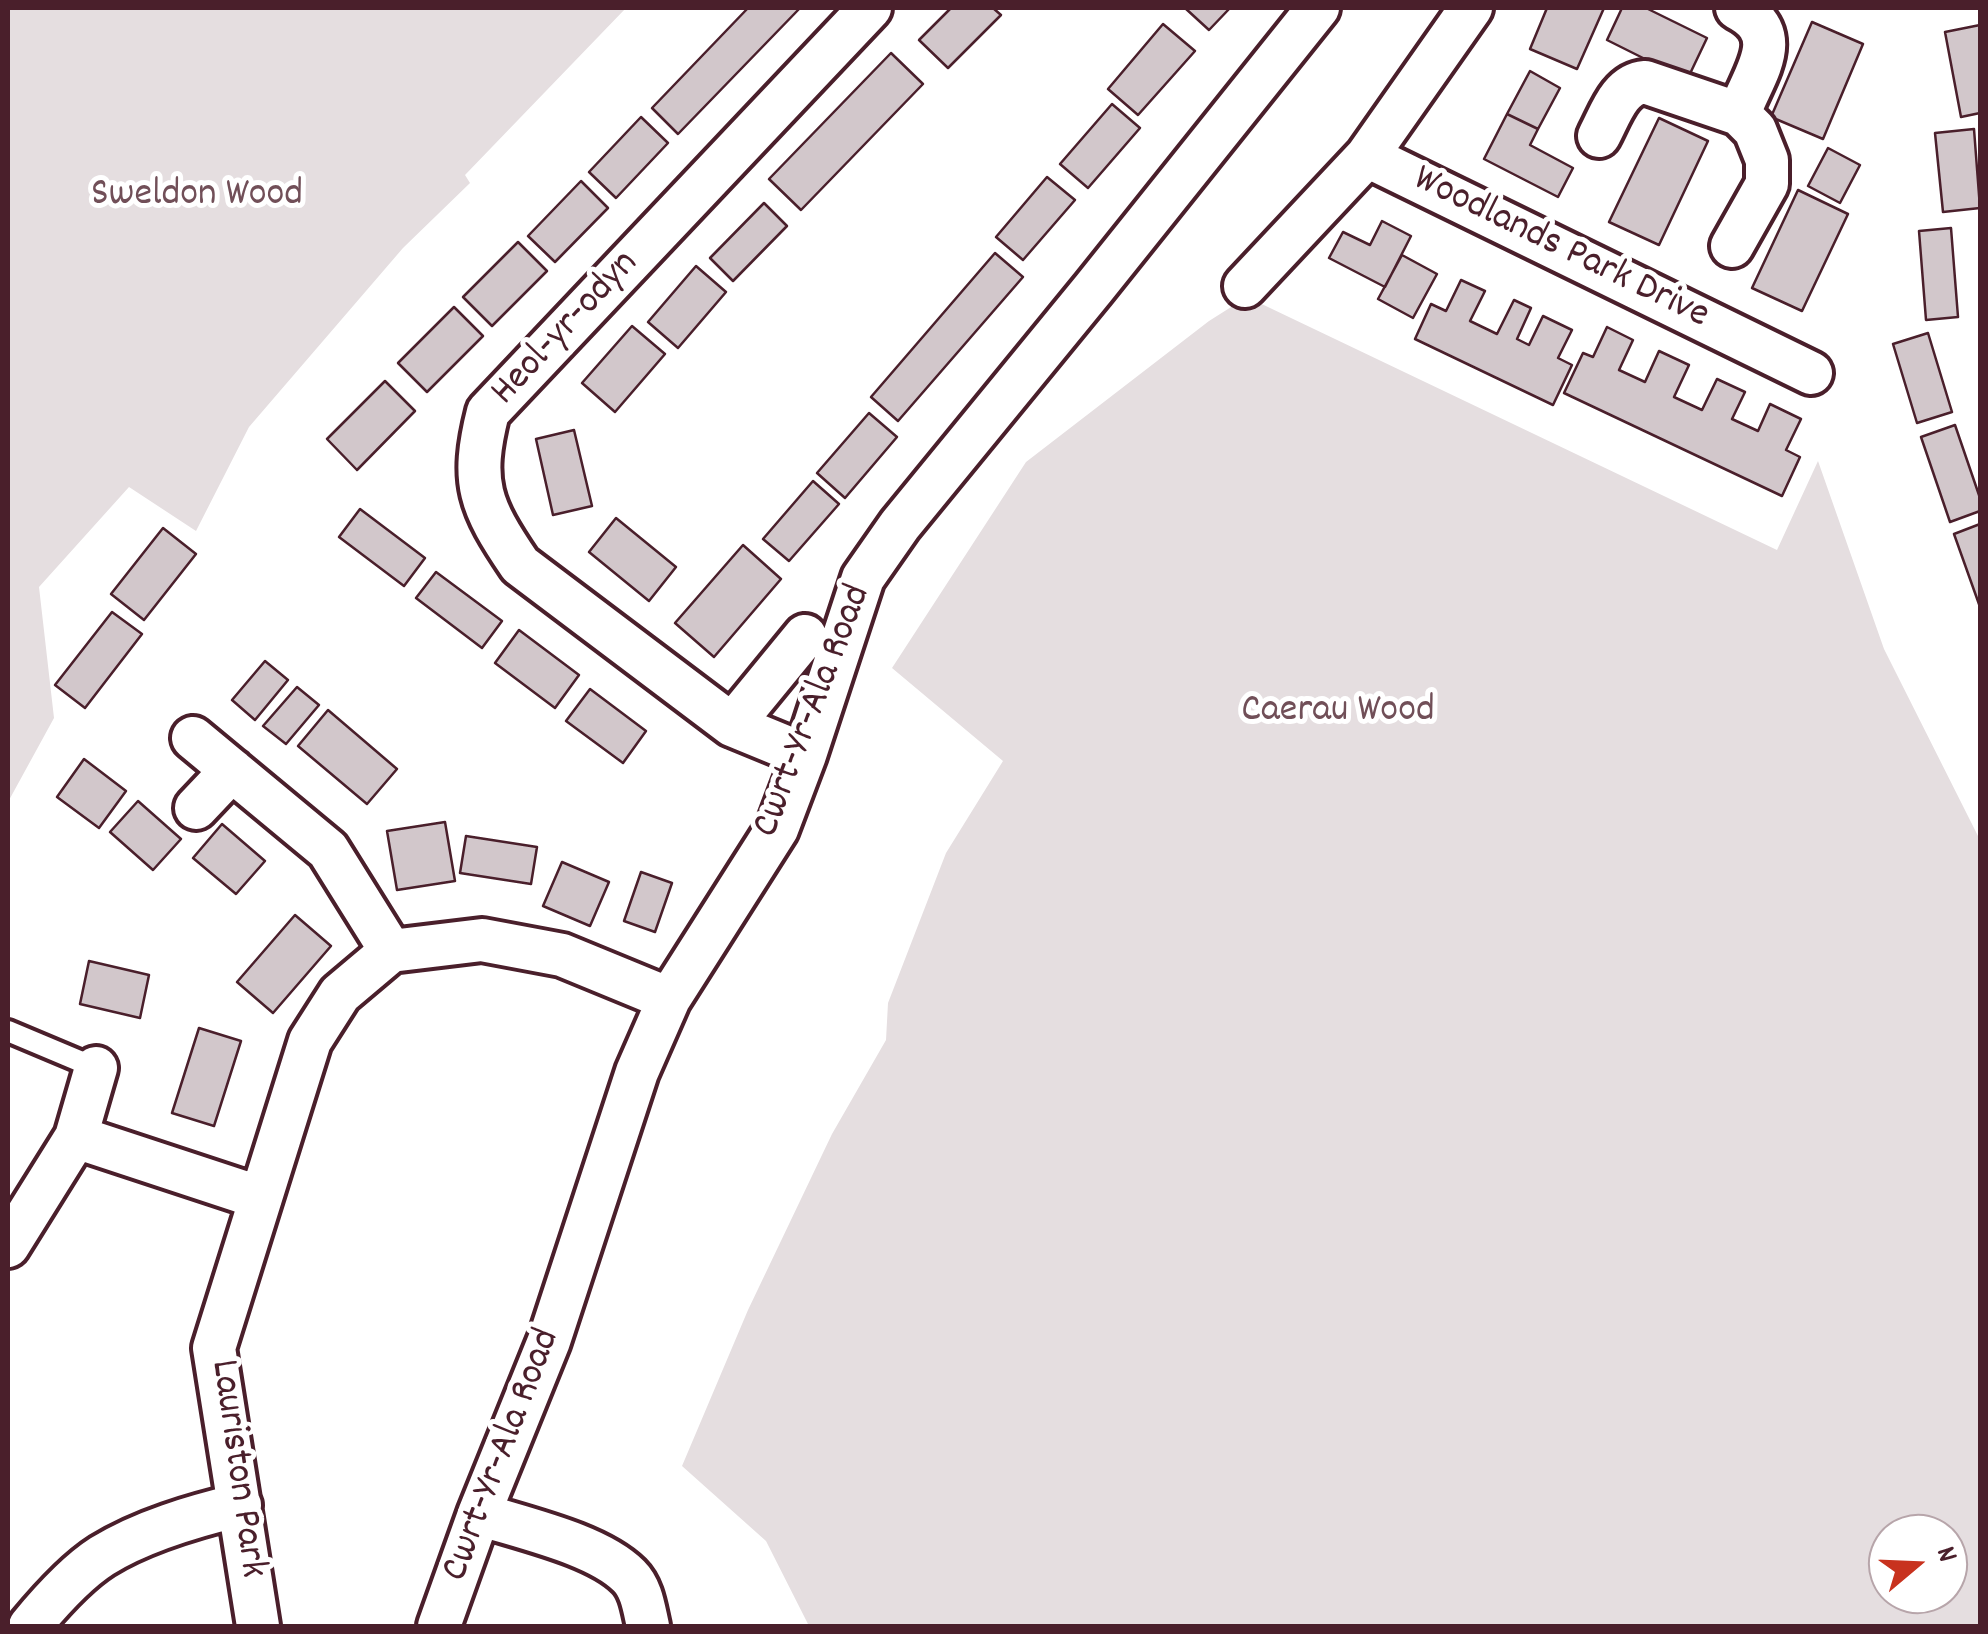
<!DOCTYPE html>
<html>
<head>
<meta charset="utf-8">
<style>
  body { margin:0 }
  #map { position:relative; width:1988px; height:1634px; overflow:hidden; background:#fff; font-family:Dekko,sans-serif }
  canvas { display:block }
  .frame { position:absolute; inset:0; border:10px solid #4a1f2b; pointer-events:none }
  .north { position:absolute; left:1868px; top:1514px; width:100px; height:100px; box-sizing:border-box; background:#fff; border:2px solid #b7a5aa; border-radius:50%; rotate:71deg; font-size:28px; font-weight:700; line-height:40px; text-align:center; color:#4a1f2b }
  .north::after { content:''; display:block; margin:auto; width:35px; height:45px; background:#c8321e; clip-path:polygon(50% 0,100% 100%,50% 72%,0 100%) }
</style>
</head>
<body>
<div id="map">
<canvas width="1988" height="1634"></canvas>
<div class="frame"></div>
<div class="north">N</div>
</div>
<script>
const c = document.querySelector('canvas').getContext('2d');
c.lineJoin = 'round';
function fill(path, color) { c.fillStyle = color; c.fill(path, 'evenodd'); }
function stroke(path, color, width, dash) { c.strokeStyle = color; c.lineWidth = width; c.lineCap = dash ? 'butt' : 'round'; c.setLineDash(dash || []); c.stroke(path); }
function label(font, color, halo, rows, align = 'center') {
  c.font = font + ' Dekko,sans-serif'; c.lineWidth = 10; c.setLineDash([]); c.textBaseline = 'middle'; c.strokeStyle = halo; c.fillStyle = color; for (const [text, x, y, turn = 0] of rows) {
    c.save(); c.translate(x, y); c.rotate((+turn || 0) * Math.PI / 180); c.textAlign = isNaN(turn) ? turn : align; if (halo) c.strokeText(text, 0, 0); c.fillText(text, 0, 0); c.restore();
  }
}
fill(new Path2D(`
  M8 8H626L465 175 470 183 403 248 249 427 196 531 129 487 39 587 54 718 8 802Z
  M1247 297 1777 550 1818 461 1884 649 1980 840V1626H809L766 1541 682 1466 748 1310 832 1134 886 1040 888 1003 946 853 1003 761 892 668 1026 462 1209 321ZM1888 1534H1948V1594H1888Z`), '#e5dee0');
const building = new Path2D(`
  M748 8H800L678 134 652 108Z
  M951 8H993L1001 15 948 68 919 40Z
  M1185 8H1230L1209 30Z
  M1547 8H1604L1577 69 1530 49Z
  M1622 8H1646L1707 38 1687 80 1607 40Z
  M1812 22 1863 44 1823 139 1771 117Z
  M1163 24 1195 51 1138 115 1108 89Z
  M1980 25V113L1961 117 1945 32Z
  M891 53 923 84 801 210 769 179Z
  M1530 71 1560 88 1538 129 1507 114Z
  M1112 104 1140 128 1088 188 1060 164Z
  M1507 114 1538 129 1530 145 1573 168 1558 197 1484 159Z
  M641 117 668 143 616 198 589 172Z
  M1659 118 1708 141 1659 245 1609 222Z
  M1974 129 1980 208 1943 212 1935 133Z
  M1828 148 1860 165 1840 203 1808 186Z
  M1047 177 1075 200 1023 260 996 237Z
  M581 181 608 208 555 262 528 236Z
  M1798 190 1848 214 1802 311 1752 288Z
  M764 203 787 226 733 281 710 258Z
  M1382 221 1411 236 1385 287 1329 258 1343 232 1370 245Z
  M1951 228 1958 317 1926 320 1919 231Z
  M518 242 547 271 492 326 463 297Z
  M995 253 1023 277 898 421 871 397Z
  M1402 255 1437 274 1413 318 1378 299Z
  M696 266 726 292 678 348 648 322Z
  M1461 280 1485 291 1470 321 1497 334 1514 300 1531 308 1517 339 1529 345 1543 316 1572 330 1558 358 1572 365 1553 405 1415 339 1431 304 1446 311Z
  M454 307 483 336 427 392 398 363Z
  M632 326 665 354 615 412 582 383Z
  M1607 327 1633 340 1619 370 1645 382 1659 351 1689 365 1674 397 1702 410 1717 379 1745 392 1732 419 1758 431 1770 404 1801 419 1786 450 1800 457 1782 496 1564 393 1583 353 1593 357Z
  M1928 333 1952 412 1917 423 1893 344Z
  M385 381 415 411 357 470 327 439Z
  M869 413 897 437 845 498 817 473Z
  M1955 425 1980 498V511L1950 522 1921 437Z
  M574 430 592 506 553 515 536 439Z
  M813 481 839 504 789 561 763 539Z
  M360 509 425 558 404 586 339 537Z
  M616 518 676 567 649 601 589 552Z
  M1980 524V607L1954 534Z
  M163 528 196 554 144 620 111 594Z
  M743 545 781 579 714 657 675 623Z
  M436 572 502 621 482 648 416 598Z
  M112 612 142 634 85 708 55 685Z
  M519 630 579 675 555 708 495 663Z
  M265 661 288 680 255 720 232 700Z
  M297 687 319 705 286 744 263 726Z
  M590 689 646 731 623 763 566 721Z
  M328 710 397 769 367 804 298 746Z
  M84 759 126 791 99 828 57 797Z
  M138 801 181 839 153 870 110 832Z
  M445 822 455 881 397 890 387 831Z
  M222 824 265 861 236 894 193 858Z
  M466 836 537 847 531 884 460 873Z
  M562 862 609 882 590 926 543 906Z
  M641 872 672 883 655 932 624 921Z
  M295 915 331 946 273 1013 237 982Z
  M89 961 149 975 140 1018 80 1004Z
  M199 1028 241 1041 214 1126 172 1113Z`);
fill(building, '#d2c7cb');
stroke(building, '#4a1f2b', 2.5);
const service = new Path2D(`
  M8 1031 96 1068`);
const minor = new Path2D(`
  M1599 136C1610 116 1619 84 1645 82L1739 114C1753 74 1789 35 1737 8
  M1367 156 1811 373
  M1732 246 1767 184V160L1755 130 1739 114
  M1245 286 1367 156 1471 8
  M732 725 805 636
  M193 738 328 850 391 951
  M805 755 732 725 520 565C480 506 470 483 488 412L870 8
  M196 808 232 770
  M76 1137 261 1198
  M8 1246 76 1137 96 1068
  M479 1514C522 1528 597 1544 629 1576 642 1589 644 1609 648 1626
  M30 1626C49 1603 77 1572 102 1556 142 1531 194 1516 240 1505
  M258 1626 214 1348 310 1041 340 994 391 951 482 940 562 955 669 999
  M439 1626 479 1514 549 1341 637 1072 669 999 777 829 805 755 863 578 900 525 1094 288 1318 8`);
stroke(service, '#4a1f2b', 28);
stroke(minor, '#4a1f2b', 50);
stroke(service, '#fff', 20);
stroke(minor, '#fff', 42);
label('40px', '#714f58', '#fff', [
  ["Sweldon Wood",197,198],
  ["Caerau Wood",1338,714]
]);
label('40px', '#4a1f2b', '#fff', [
  ["Woodlands Park Drive",1560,250,26],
  ["Heol-yr-odyn",567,330,-47],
  ["Cwrt-Yr-Ala Road",815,712,-69],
  ["Cwrt-Yr-Ala Road",504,1456,-69],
  ["Lauriston Park",235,1469,82]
]);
</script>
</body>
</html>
